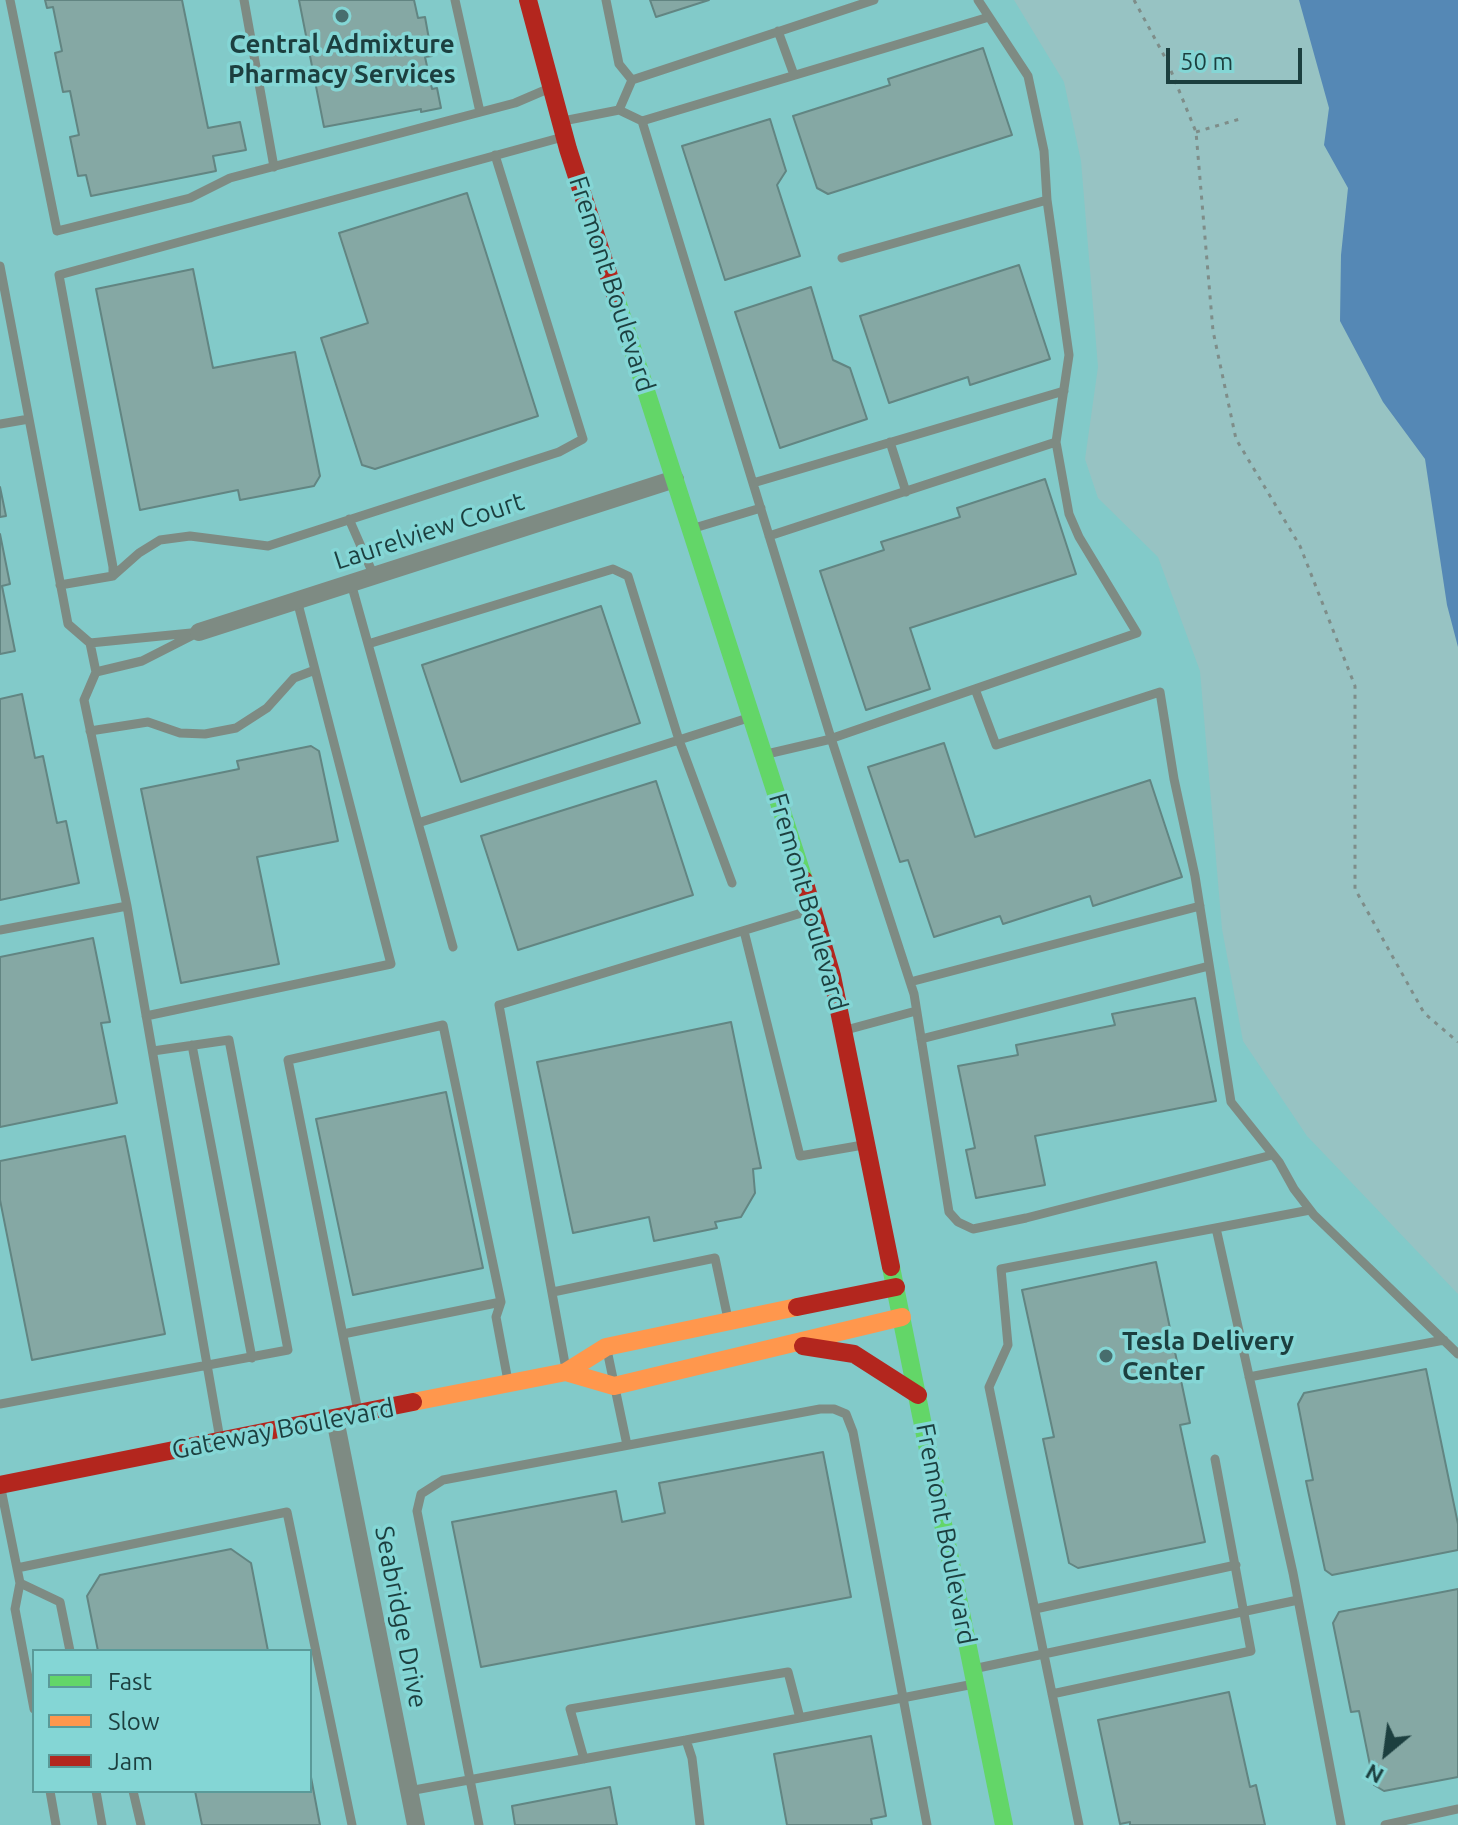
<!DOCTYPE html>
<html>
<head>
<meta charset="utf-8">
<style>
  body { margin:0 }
  #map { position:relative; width:1458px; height:1825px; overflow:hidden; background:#97c3c3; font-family:Ubuntu,sans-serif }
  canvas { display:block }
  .legend { position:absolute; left:32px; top:1649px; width:280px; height:144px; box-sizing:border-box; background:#84d6d5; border:2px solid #5a9a99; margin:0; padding:10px 14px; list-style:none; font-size:24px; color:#1c3f3f }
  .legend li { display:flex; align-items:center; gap:16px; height:40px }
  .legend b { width:40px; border:2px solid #5a9a99 }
  .north { position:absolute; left:1346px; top:1713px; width:80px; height:80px; -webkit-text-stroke:6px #84d6d5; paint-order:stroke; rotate:209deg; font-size:22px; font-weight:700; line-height:32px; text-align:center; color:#1c3f3f }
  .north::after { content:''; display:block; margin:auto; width:28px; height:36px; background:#1c3f3f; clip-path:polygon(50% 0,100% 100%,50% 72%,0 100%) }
  .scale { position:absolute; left:1166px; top:48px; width:136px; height:36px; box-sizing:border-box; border:4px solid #1c3f3f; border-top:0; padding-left:10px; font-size:24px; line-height:28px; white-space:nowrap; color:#1c3f3f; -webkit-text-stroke:6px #84d6d5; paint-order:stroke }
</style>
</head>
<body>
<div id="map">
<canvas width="1458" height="1825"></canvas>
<ul class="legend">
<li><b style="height:10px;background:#63d668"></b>Fast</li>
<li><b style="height:10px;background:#ff974d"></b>Slow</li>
<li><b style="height:10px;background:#b3261e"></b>Jam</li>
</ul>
<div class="north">N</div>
<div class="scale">50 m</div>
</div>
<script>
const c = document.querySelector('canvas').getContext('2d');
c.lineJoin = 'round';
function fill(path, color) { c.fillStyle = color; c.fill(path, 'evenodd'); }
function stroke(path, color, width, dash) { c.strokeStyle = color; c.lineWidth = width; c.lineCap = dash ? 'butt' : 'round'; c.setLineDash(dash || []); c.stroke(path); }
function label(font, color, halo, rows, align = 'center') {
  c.font = font + ' Ubuntu,sans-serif'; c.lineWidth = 7; c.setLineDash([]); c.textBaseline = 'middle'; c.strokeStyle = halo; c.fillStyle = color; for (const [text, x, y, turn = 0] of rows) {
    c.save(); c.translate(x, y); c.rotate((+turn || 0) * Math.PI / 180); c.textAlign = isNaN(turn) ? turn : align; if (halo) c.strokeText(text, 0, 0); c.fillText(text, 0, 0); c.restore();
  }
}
fill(new Path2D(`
  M0 0H1014L1064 82 1081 161 1098 367 1085 459 1098 498 1158 557 1200 671 1222 929 1243 1041 1307 1136 1458 1294V1825H0ZM34 1651H310V1791H34Z`), '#82cac9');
fill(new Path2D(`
  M1299 0H1458V647L1447 605 1425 459 1383 402 1340 321 1341 255 1348 188 1324 145 1329 108Z`), '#5588b5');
const building = new Path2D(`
  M45 0H182L208 128 240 122 246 150 213 156 216 171 91 196 86 175 78 176 70 137 79 135 70 91 63 92 55 53 62 51 53 7 47 8Z
  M299 0H414L418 18 425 17 432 56 425 57 432 89 437 88 441 108 421 112V109L324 127Z
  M650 0H709L656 17Z
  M983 48 1012 135 828 194 817 188 793 116 890 85 888 79Z
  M770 119 786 171 777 185 800 256 725 280 682 146Z
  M467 193 538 416 375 469 362 465 321 338 368 323 339 233Z
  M1019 265 1050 359 970 385 968 377 889 403 860 316Z
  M193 269 213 368 295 352 320 476 314 486 240 500 238 490 140 510 96 289Z
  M811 287 833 360 850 368 867 419 780 448 735 312Z
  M1045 479 1076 574 910 628 930 689 866 710 820 571 884 550 881 542 960 517 957 508Z
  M0 487 6 516 0 517Z
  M0 534 10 584 2 586 15 651 0 654Z
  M601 606 640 723 461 782 422 665Z
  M22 694 35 758 43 756 57 823 66 821 79 883 0 900V699Z
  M944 743 975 837 1150 780 1182 877 1093 906 1090 896 1003 924 1000 916 934 937 908 860 900 862 868 767Z
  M311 746 319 751 338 841 257 857 279 964 181 983 141 789 239 769 237 761Z
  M656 781 693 895 518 950 481 836Z
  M93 938 110 1022 101 1023 117 1103 0 1127V957Z
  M1195 998 1216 1101 1035 1136 1045 1185 976 1198 966 1150 975 1148 958 1066 1018 1055 1016 1045 1115 1025 1112 1014Z
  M731 1022 761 1168 753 1169 755 1193 741 1217 715 1222 717 1228 654 1241 649 1217 573 1233 537 1062Z
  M446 1092 483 1268 353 1295 316 1119Z
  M125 1136 165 1334 32 1360 0 1200V1161Z
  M1156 1262 1190 1423 1180 1425 1205 1542 1078 1568 1069 1563 1043 1439 1054 1437 1022 1290Z
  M1426 1369 1458 1524V1550L1332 1575 1325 1570 1306 1481 1313 1480 1298 1404 1304 1393Z
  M823 1452 851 1597 481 1667 452 1522 616 1491 622 1522 665 1513 659 1483Z
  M231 1549 251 1563 268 1651H98L87 1596 100 1575Z
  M1458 1589V1777L1384 1791 1374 1785 1359 1711 1351 1712 1333 1623 1339 1612Z
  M1229 1692 1250 1787 1256 1785 1265 1825H1130V1822L1120 1824 1098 1720Z
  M871 1736 886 1816 871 1819 872 1825H787L774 1754Z
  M310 1772 320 1825H202L195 1791H310Z
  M610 1787 617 1825H515L512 1806Z`);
fill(building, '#85a8a4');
stroke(building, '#628582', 2);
stroke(new Path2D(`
  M1134 0 1167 61 1196 132 1213 331 1236 439 1300 546 1355 686V889L1424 1013 1458 1042
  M1196 132 1243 118`), '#7e8d89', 3, [4, 6]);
stroke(new Path2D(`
  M10 0 57 231 190 198 230 178 515 103 550 88
  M244 0 274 167
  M455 0 480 112
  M606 0 619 64 632 80
  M778 31 794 75
  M619 110 632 80 874 0
  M563 121 619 110 642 121 989 17
  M642 121 831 738 914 994 949 1212 958 1222 973 1229 1026 1218 1272 1155
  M842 258 1047 200
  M0 266 68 624 90 643 96 672 84 700 127 906 220 1439
  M0 424 29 419
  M890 442 906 492
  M753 483 1064 391
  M349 519 374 576
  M691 529 761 508
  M769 536 1056 442 1069 355 1047 200 1044 151 1028 76 978 0
  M113 576V567L59 275 563 137
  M351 583 418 823 748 718
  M60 585 113 576 139 553 160 540 190 536 268 546 559 452 583 439 495 155
  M90 643 191 633
  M368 644 613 569 628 576 679 740 732 883
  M96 672 142 661 199 632
  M975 689 996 745 1160 692 1174 779 1195 876 1231 1102 1279 1162 1294 1189 1314 1215 1458 1354
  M90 731 148 722 180 733 205 734 236 728 267 708 294 678 315 670
  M767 754 827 740 1137 633 1079 537 1069 514 1056 442
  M418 823 453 947
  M0 930 127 906
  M744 931 800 1156 863 1145
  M910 982 1200 906
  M146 1016 391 964 297 600
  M846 1030 916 1011
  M921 1039 1209 966
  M192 1045 252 1358
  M1216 1228 1293 1573 1341 1825
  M553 1292 715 1258 728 1319
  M343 1334 501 1302
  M607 1350 627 1445
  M566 1369 499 1005 808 911
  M1249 1377 1444 1340
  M0 1404 288 1350 229 1040 153 1051
  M358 1411 288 1060 443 1025 501 1302 496 1317 508 1381
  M1 1489 20 1583 15 1609 34 1709
  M17 1568 287 1512 352 1825
  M20 1583 60 1602 70 1651
  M1035 1609 1236 1565
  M973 1669 1298 1600
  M1052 1694 1251 1651 1215 1459
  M584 1759 570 1709 788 1672 800 1718
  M50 1791 56 1825
  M96 1791 102 1825
  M133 1791 141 1825
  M409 1791 686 1740
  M479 1825 417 1511 421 1494 443 1480 820 1409H834L846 1414 853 1432 927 1825
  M700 1825 692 1758 686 1740 974 1684
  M1079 1825 989 1387 1008 1345 1001 1269 1310 1210
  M1385 1825 1458 1809`), '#7e8b83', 9);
stroke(new Path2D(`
  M199 632 675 479
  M335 1419 416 1825`), '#7e8b83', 18);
stroke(new Path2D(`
  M616 298 804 880
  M891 1267 1004 1825`), '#63d668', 18);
stroke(new Path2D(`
  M566 1372 614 1386 902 1317
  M413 1402 566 1372 606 1347 797 1307`), '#ff974d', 18);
stroke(new Path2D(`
  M528 0 568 149 616 298
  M804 880 832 976 891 1267
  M797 1307 896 1287
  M803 1346 854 1354 918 1395
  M0 1485 413 1402`), '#b3261e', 18);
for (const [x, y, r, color] of [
  [342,16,8,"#476d6d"],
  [1106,1356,8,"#476d6d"]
]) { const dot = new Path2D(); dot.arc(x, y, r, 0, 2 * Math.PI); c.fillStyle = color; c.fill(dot); stroke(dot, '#84d6d5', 3); }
label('bold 26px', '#1c3f3f', '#84d6d5', [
  ["Central Admixture",342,44],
  ["Pharmacy Services",342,74],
  ["Tesla Delivery",1122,1341,"left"],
  ["Center",1122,1371,"left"]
]);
label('26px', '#1c3f3f', '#84d6d5', [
  ["Fremont Boulevard",612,284,72],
  ["Laurelview Court",429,531,-18],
  ["Fremont Boulevard",808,902,74],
  ["Gateway Boulevard",283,1429,-11],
  ["Fremont Boulevard",946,1534,79],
  ["Seabridge Drive",401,1617,79]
]);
</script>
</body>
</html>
